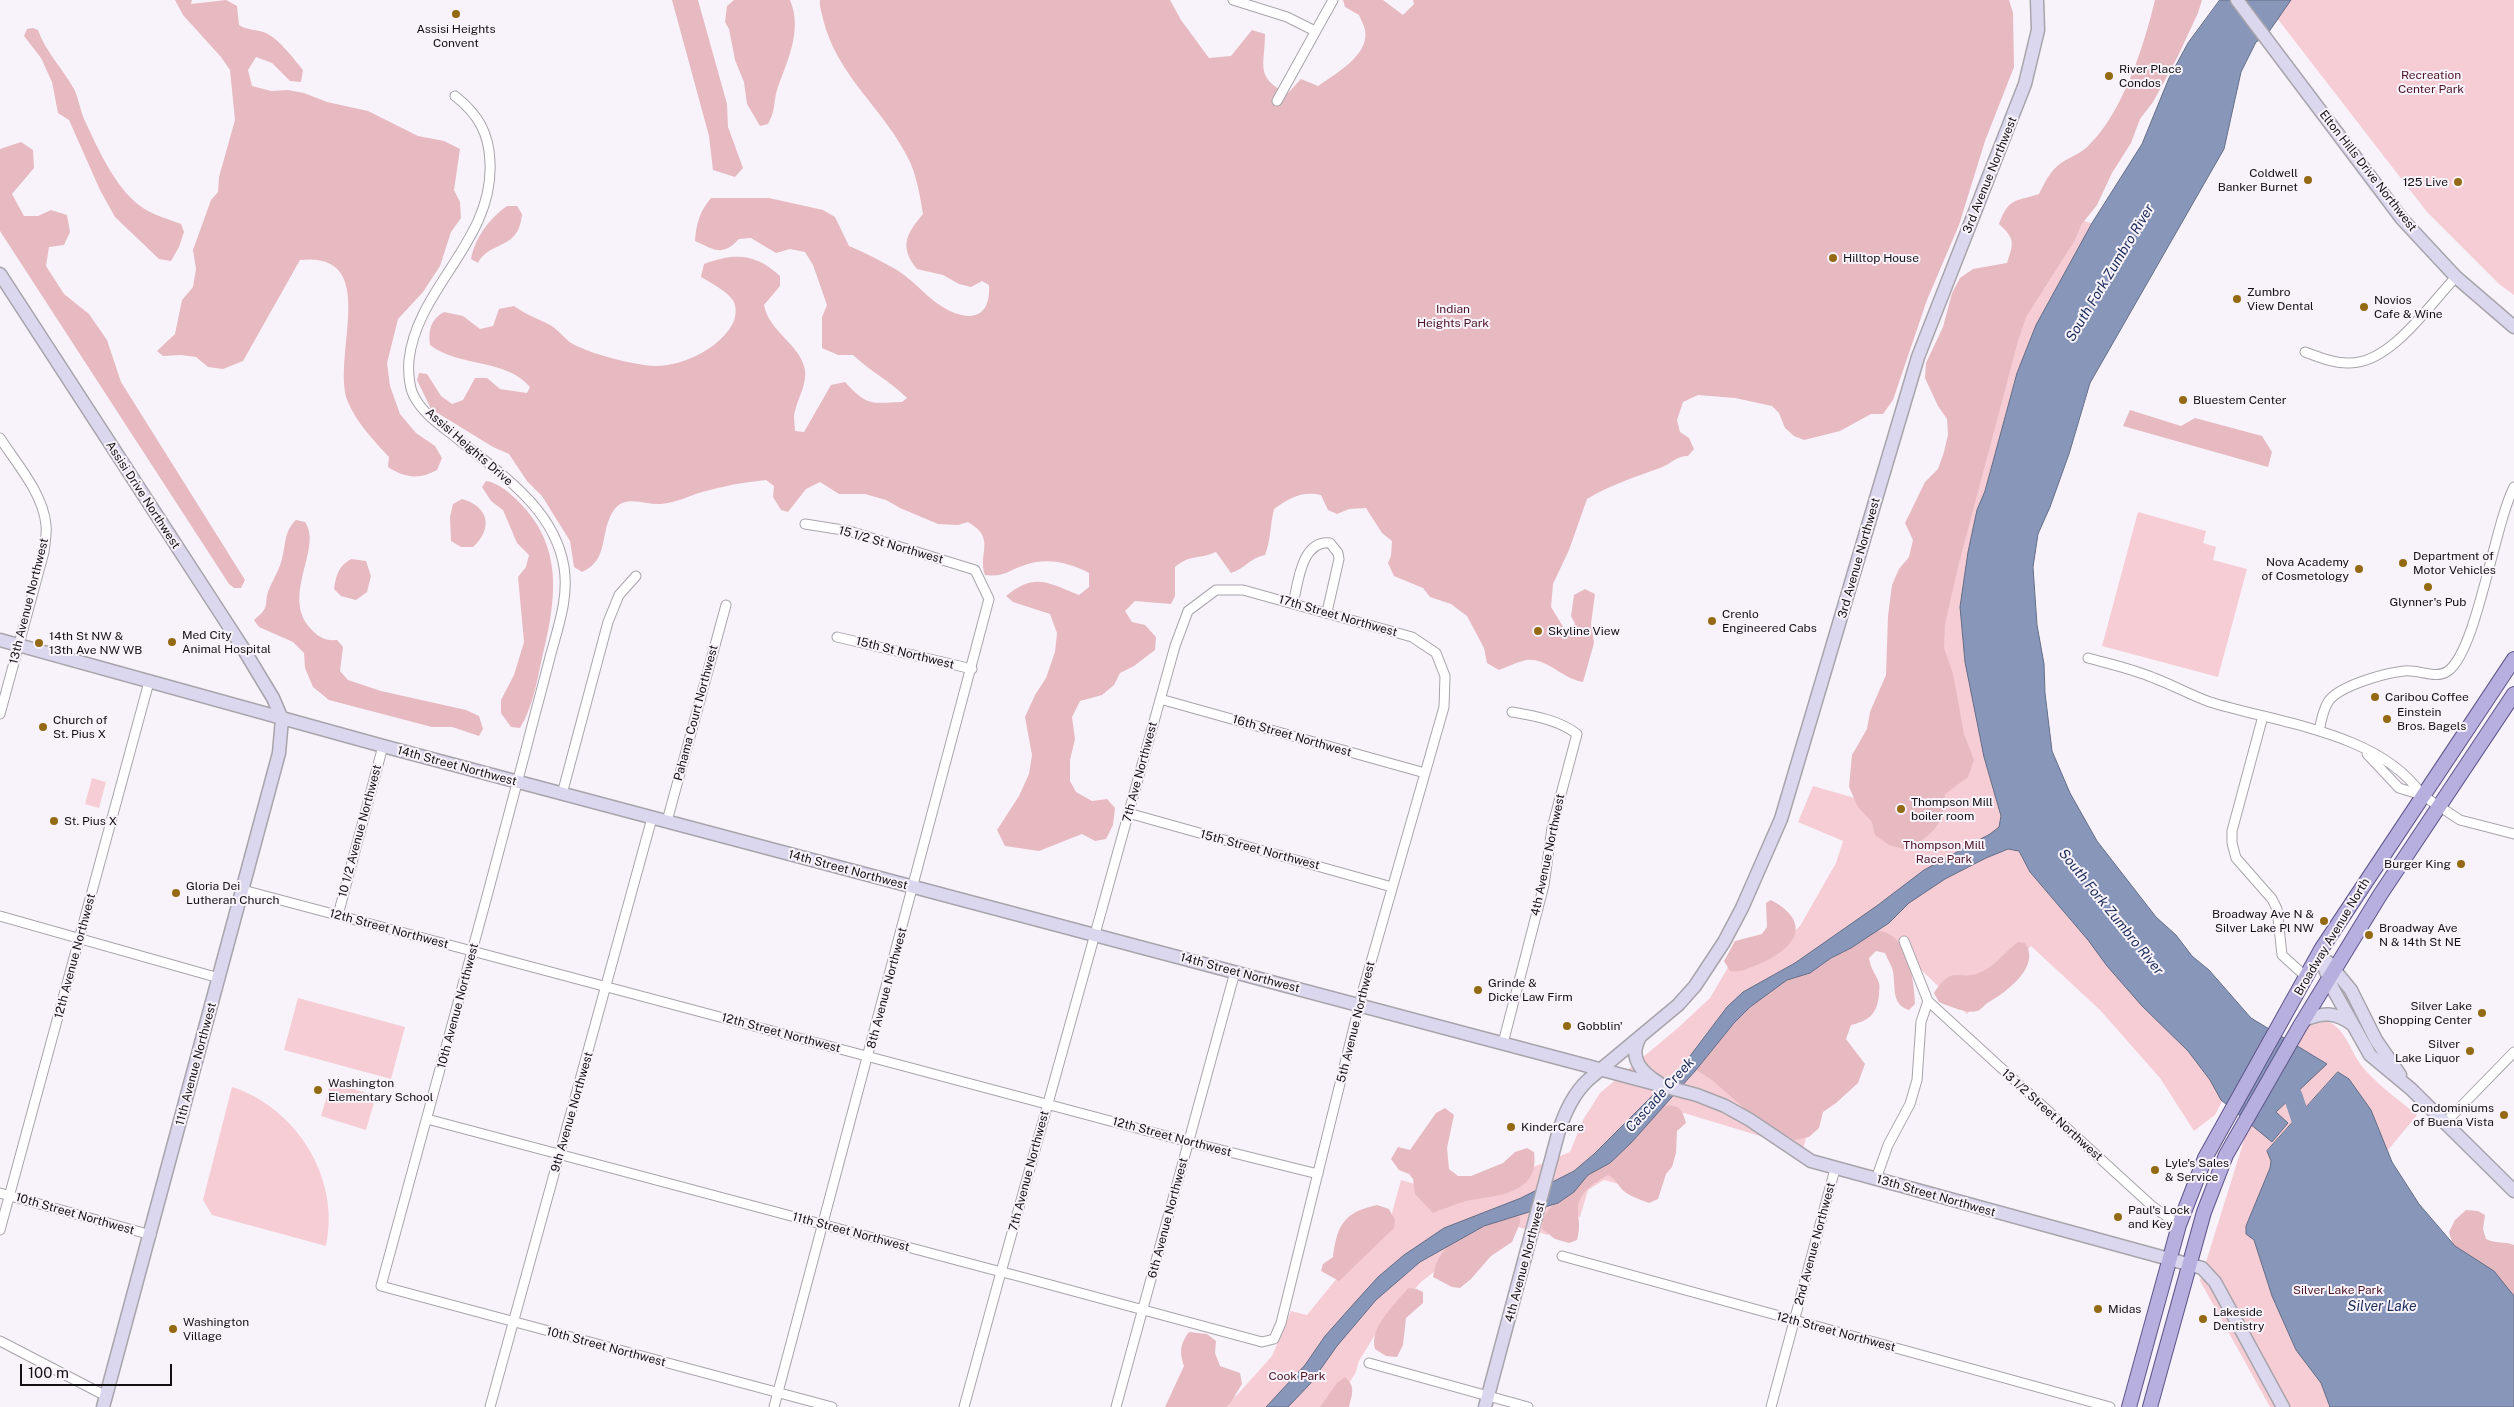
<!DOCTYPE html>
<html>
<head>
<meta charset="utf-8">
<style>
  body { margin:0 }
  #map { position:relative; width:2514px; height:1407px; overflow:hidden; background:#f8f3fa; font-family:"Public Sans",sans-serif }
  canvas { display:block }
  .scale { position:absolute; left:20px; top:1364px; width:152px; height:22px; box-sizing:border-box; border:2px solid #121013; border-top:0; padding-left:6px; font-size:15px; line-height:18px; white-space:nowrap; color:#121013; -webkit-text-stroke:4px #f8f3fa; paint-order:stroke }
</style>
</head>
<body>
<div id="map">
<canvas width="2514" height="1407"></canvas>
<div class="scale">100 m</div>
</div>
<script>
const c = document.querySelector('canvas').getContext('2d');
c.lineJoin = 'round';
function fill(path, color) { c.fillStyle = color; c.fill(path, 'evenodd'); }
function stroke(path, color, width, dash) { c.strokeStyle = color; c.lineWidth = width; c.lineCap = dash ? 'butt' : 'round'; c.setLineDash(dash || []); c.stroke(path); }
function label(font, color, halo, rows, align = 'center') {
  c.font = font + ' "Public Sans",sans-serif'; c.lineWidth = 4; c.setLineDash([]); c.textBaseline = 'middle'; c.strokeStyle = halo; c.fillStyle = color; for (const [text, x, y, turn = 0] of rows) {
    c.save(); c.translate(x, y); c.rotate((+turn || 0) * Math.PI / 180); c.textAlign = isNaN(turn) ? turn : align; if (halo) c.strokeText(text, 0, 0); c.fillText(text, 0, 0); c.restore();
  }
}
fill(new Path2D(`
  M2263 0H2514V295L2499 284 2427 212Z
  M2038 208 2133 235 2014 506 2035 811 2245 1057 2215 1115 2194 1131 2160 1078 2100 1010 2031 946 1967 1014 1884 934 1857 951 1803 1149 1674 1110 1652 1193 1604 1180 1588 1190 1580 1217 1555 1211 1548 1235 1507 1224 1469 1244 1421 1282 1378 1330 1359 1361 1355 1374 1333 1407H1220L1237 1395 1272 1356 1291 1311 1307 1315 1342 1272 1389 1224 1401 1180 1446 1193 1499 1181 1570 1152 1583 1120 1600 1093 1679 1027 1710 998 1743 942 1767 955 1800 926 1836 863 1843 841 1798 822 1813 786 1855 798Z
  M2138 512 2206 531 2203 543 2216 547 2213 560 2247 569 2218 677 2102 646Z
  M92 778 106 782 99 808 85 804Z
  M298 998 405 1027 391 1079 284 1050Z
  M2325 1021C2344 1025 2350 1050 2361 1065 2376 1084 2398 1099 2417 1115L2388 1150 2392 1162 2419 1204 2455 1246 2514 1407H2270L2200 1281 2245 1137 2305 1031 2311 1024Z
  M331 1082 376 1096 366 1130 321 1116Z
  M232 1087C297 1108 341 1179 326 1246L212 1215 203 1200Z`), '#f6cdd4');
fill(new Path2D(`
  M175 0H192L191 4 226 0 237 6 239 25C248 31 257 29 266 33 280 40 293 58 303 70L301 82 290 81 272 63 256 57 248 70 252 86 271 91 288 90 304 93 327 102 368 111 418 136 444 141 460 149 454 190 460 202 461 218 451 232 440 266 423 292 398 319 387 363 390 386 400 414 416 433 435 446 442 458 437 470C419 480 405 478 388 467L389 457C375 442 356 422 348 402 330 358 383 251 300 260L243 361 223 369 208 367 196 357 181 355 163 356 157 351 175 334 182 300 193 287 196 269 193 250 211 200 218 192 219 177 235 120 230 70 221 57 183 15Z
  M672 0H698L727 104 728 127 743 168 735 177 713 170 709 136Z
  M734 0H790C803 31 787 61 777 90 773 104 776 110 768 124L760 126 747 104 744 82 735 60 729 29 725 22 727 6Z
  M820 0H1170L1181 20 1209 58 1231 56 1252 30 1265 34C1265 64 1254 79 1288 93L1301 79 1318 86C1335 74 1370 55 1365 30 1364 25 1361 20 1359 15L1345 7 1343 0H1383L1403 15 1414 4 1413 0H2009L2013 13 2014 67 1985 141 1959 225 1927 300 1893 400 1883 414H1871L1840 431 1804 440 1794 436 1785 428 1779 413 1772 406 1735 398 1698 395 1683 402 1677 420 1680 432 1689 438 1694 449 1688 456C1676 456 1671 464 1660 468 1635 477 1610 485 1587 499L1569 550 1553 584 1551 607 1565 630 1571 632 1575 624 1571 616 1574 595 1585 589 1595 594 1591 624 1594 643 1583 682C1562 679 1548 658 1526 660 1517 662 1507 667 1499 670L1487 663 1484 648 1467 616 1451 604 1430 597 1423 588 1394 576 1388 563 1391 556 1392 541 1382 533 1366 508 1349 509 1337 514 1328 510 1321 495C1301 491 1290 498 1274 509 1270 525 1271 540 1265 555 1248 559 1246 568 1231 573L1216 552C1197 560 1191 554 1175 567V596L1171 604 1135 601 1125 611 1132 622 1145 625 1156 637 1155 650 1134 666 1120 673 1114 685 1102 695 1080 701 1072 717 1075 739 1070 760V781L1076 792 1092 801 1107 799 1115 808 1113 825 1106 839 1095 841 1082 834 1039 851 1005 846 997 830 1019 796 1029 774 1032 755 1025 717 1035 695 1046 678 1055 652 1057 633 1050 614 1013 602 1006 596C1035 572 1048 583 1079 595L1089 587V573C1067 562 1046 557 1022 566 1006 572 1003 577 985 575 977 553 997 539 968 522L958 525 938 524 900 508 886 500 865 494H839L820 482 806 489 788 512 781 510 773 497 774 486 766 480C744 482 723 486 702 492 689 496 675 503 661 504 645 505 625 494 614 510 599 531 610 560 582 572L574 567 570 541 542 496 527 481 509 454 493 447 431 409 417 380 419 373 427 374 441 396 452 404 463 400 475 378H487L500 389 527 393 530 387C505 358 461 368 430 345 428 330 431 319 444 312L463 316 480 329 493 326 499 309 514 306C525 314 536 318 548 324 557 328 563 337 571 343 589 354 634 365 655 366 685 366 722 347 734 321 736 314 737 305 732 299 725 290 711 283 701 277L704 264C734 253 755 253 780 276V286L764 305C769 332 801 345 805 370 807 384 798 398 795 411 793 417 795 425 795 431L804 432 831 385 845 382C868 407 871 403 902 402L907 398C891 382 870 371 853 355H838L822 348V317L827 305 813 265 805 252 790 249 776 253 751 238 739 239C722 257 715 250 695 241 696 224 700 211 711 198H769L823 210 835 217 849 246C866 253 881 261 897 270 913 280 924 294 938 304 963 321 991 324 989 285L982 281 971 287 959 284 943 275 917 269C899 247 906 234 923 214 920 196 917 178 910 162 885 109 837 77 823 19 822 13 819 6 820 0Z
  M2155 0H2202L2198 13 2177 58 2153 102 2140 119 2131 143 2112 173 2097 205 2081 225 2075 240 2026 317 2018 341 1959 563 1945 624 1944 648 1953 674 1964 734 1974 760 1968 777 1945 794C1943 828 1934 832 1907 850L1889 845 1875 835 1872 822 1858 807 1849 787 1852 755 1867 729 1870 712 1886 675 1888 616 1892 585 1899 569 1909 557 1913 540 1905 523 1925 482 1938 469 1944 452 1948 435 1947 419 1938 406 1925 378 1926 363 1943 327 1952 293 1960 278 1973 269 2007 263C2014 242 2015 239 1999 224 2009 197 2015 202 2039 194 2045 182 2050 171 2061 163 2070 157 2082 153 2090 144 2123 111 2144 46 2155 0Z
  M33 28 38 30C45 51 63 69 74 89 79 99 80 111 85 121 97 147 112 180 133 200 146 213 165 218 181 224L184 232 179 247 171 261 159 259 115 217 100 190 69 120 58 113 52 82 41 58 24 36 27 29Z
  M21 142 33 150 34 168 12 194 24 216H38L51 210 67 215 70 232 64 245 49 247 46 266 64 294 89 314 107 340 121 382 245 580 241 588H234L229 584 0 231V149Z
  M507 206H517L522 214C519 251 490 240 478 263L471 259C475 237 490 218 507 206Z
  M2130 410 2181 426 2195 418 2262 436 2272 452 2268 467 2123 426Z
  M486 481C499 483 510 493 520 503 566 550 555 605 541 663 536 686 532 708 520 728L511 727 501 713V700L514 675 524 642 518 577 526 567 529 555 517 543 503 510 491 501 482 487Z
  M462 499C488 506 494 528 473 547H461L451 541 450 517 453 504Z
  M296 520 305 522C323 548 281 595 310 628 318 637 325 641 337 640L343 647 340 671 348 680 381 691 466 710 479 716 483 729 479 736 452 727H432L329 700 313 687 305 668 304 653 293 642 259 627 254 620C273 605 262 603 270 587 274 578 279 570 282 559 286 544 284 531 296 520Z
  M351 559 366 561 371 576 367 592 356 600 341 596 334 589C336 574 339 566 351 559Z
  M1771 900C1814 923 1795 949 1759 964 1749 968 1741 973 1730 971L1724 961 1735 941 1762 934 1767 927 1766 903Z
  M1872 930C1877 931 1883 931 1887 933 1910 943 1914 983 1915 1004L1909 1010C1889 1004 1897 983 1892 968 1890 963 1887 958 1885 953L1876 951 1869 958C1871 970 1876 974 1879 983 1880 986 1879 991 1879 995 1877 1014 1869 1021 1851 1025L1846 1039 1865 1064 1858 1083 1836 1103 1823 1112 1819 1128 1809 1137 1794 1140 1752 1115 1712 1080 1693 1068 1712 1046 1769 988Z
  M2018 942 2025 943C2041 966 2008 991 1989 1002 1985 1004 1981 1010 1977 1011 1966 1014 1949 1006 1939 1002L1934 993C1955 961 1959 985 1985 970 1998 963 2006 951 2018 942Z
  M1659 1105C1677 1106 1681 1104 1686 1123L1677 1131 1676 1153 1672 1167 1666 1174 1658 1199 1649 1203C1641 1200 1632 1197 1625 1192 1618 1187 1617 1179 1608 1175 1596 1182 1578 1192 1578 1209 1578 1222 1581 1226 1577 1240L1569 1243 1555 1239 1542 1229 1543 1219 1549 1209Z
  M1445 1108 1454 1115 1447 1148 1449 1169 1458 1176H1471L1503 1163 1515 1152 1527 1148 1534 1152C1540 1196 1495 1195 1466 1201 1455 1204 1444 1209 1433 1213L1415 1194 1413 1179 1409 1174 1399 1170 1391 1159 1398 1147 1410 1150 1436 1113Z
  M1377 1205 1389 1209 1395 1220 1394 1228 1339 1281 1321 1271 1323 1264 1333 1257C1337 1225 1344 1212 1377 1205Z
  M2466 1210 2478 1211 2485 1215 2483 1229 2486 1239C2496 1244 2504 1241 2514 1245V1310L2454 1249 2449 1232 2455 1220Z
  M1508 1214 1520 1217V1223L1512 1242 1491 1256 1471 1279 1460 1288 1452 1287 1433 1277C1438 1239 1477 1226 1508 1214Z
  M1408 1288 1417 1289 1423 1292V1303L1406 1318 1403 1345 1397 1357 1386 1356 1375 1349C1369 1327 1395 1305 1408 1288Z
  M1189 1332 1207 1334 1216 1341 1215 1353 1220 1366 1240 1373 1242 1384 1231 1402 1226 1407H1165L1184 1366C1179 1352 1180 1344 1189 1332Z
  M1345 1377C1356 1387 1352 1394 1349 1407H1320L1337 1383Z`), '#e7b9c1');
const water = new Path2D(`
  M2220 0H2291L2266 36 2256 42 2241 72 2224 149 2090 383 2069 454 2050 507 2038 534 2033 567 2037 625 2044 664 2045 693 2052 751 2070 793 2097 841 2156 917 2176 935 2192 956 2209 970 2251 1018 2327 1064 2276 1112 2288 1123 2272 1142 2221 1100 2210 1080 2188 1051 2142 1006 2107 966 2088 940 2030 872 2019 851 2008 849 1986 858 1945 879 1909 903 1889 923 1851 948 1831 958 1810 973 1787 980 1750 1007 1734 1023 1696 1070 1631 1143 1610 1163 1588 1175 1574 1192 1558 1203 1484 1226 1420 1262 1376 1300 1337 1346 1310 1384 1288 1407H1266L1305 1365 1325 1336 1358 1299 1378 1277 1404 1255 1444 1228 1521 1198 1574 1171 1594 1154 1684 1064 1727 1007 1743 992 1795 963 1878 905 1924 870 1990 834 1999 827 2001 816 1984 757 1965 662 1960 607 1968 552 1977 510 1985 491 2017 373 2036 325 2092 223 2142 144 2169 78 2188 43Z
  M2338 1072 2349 1079 2371 1110 2392 1162 2419 1204 2455 1246 2494 1271 2514 1296V1407H2330L2321 1383 2296 1350 2272 1296 2254 1240 2246 1234V1226L2270 1168 2271 1161 2267 1151Z`);
fill(water, '#8796b9');
stroke(water, '#646e87', 1);
stroke(new Path2D(`
  M2273 1080 2293 1096 2307 1138`), '#8796b9', 19);
const street = new Path2D(`
  M1233 0 1287 17 1315 31
  M455 96C478 114 489 133 490 162 494 241 417 287 409 360 408 371 409 389 415 398 423 413 440 425 453 435 497 472 554 506 564 567 569 598 558 627 550 657 542 689 533 721 525 753 478 931 430 1109 381 1286L832 1407
  M1277 101 1333 0
  M2305 352C2319 357 2335 364 2350 363 2391 363 2429 305 2456 277
  M0 438C16 463 43 493 46 525 47 534 45 543 44 552L0 714
  M1293 604C1298 584 1301 540 1330 543L1338 553 1339 559 1327 612
  M837 637 972 669
  M2088 658C2110 664 2133 669 2154 678 2173 685 2190 695 2210 702 2277 723 2379 732 2422 795
  M1160 699 1425 773
  M2263 716 2232 831V843L2236 858 2272 899 2277 909 2282 955 2305 976
  M2319 731C2321 721 2323 710 2328 702 2338 686 2385 673 2404 671 2418 669 2436 680 2448 671 2477 650 2494 526 2514 487
  M2367 754 2399 788 2422 795 2460 820 2514 834
  M562 794 608 622 619 595 636 576
  M1128 813 1392 887
  M667 821 726 605
  M243 890 1189 1142 1318 1174
  M338 915 383 746
  M0 916 219 978
  M1928 1001 2152 1206 2179 1225
  M1503 1043 1544 885 1552 828 1577 734C1559 720 1535 716 1512 712
  M427 1119C614 1169 802 1219 990 1269L1014 1275 1262 1342 1274 1339 1281 1323 1363 990 1444 707 1445 676 1436 653 1412 637 1243 590H1216L1188 611 1175 646 1005 1258 1001 1272 964 1407
  M2444 1124 2514 1052
  M1876 1179 1888 1145 1910 1104 1917 1080 1921 1022 1928 1001 1904 941
  M0 1193 151 1235
  M0 1230 149 682
  M1562 1256 2110 1407
  M0 1341 106 1396
  M1369 1363 1528 1407
  M490 1407 652 818
  M774 1407 989 599 975 570 849 531 805 524
  M1116 1407 1235 972
  M1771 1407 1835 1169`);
const secondary = new Path2D(`
  M2237 0 2402 219 2456 277 2514 327
  M0 274 241 645 273 698 282 719 279 753 103 1407
  M0 640 383 746 1697 1095 1725 1106 1750 1120 1811 1161 2202 1268 2215 1282 2283 1407
  M2319 954 2333 989 2370 1055 2411 1089 2514 1191
  M2328 962 2351 990 2376 1040 2400 1075
  M2304 1020C2323 1012 2335 1012 2352 1024
  M1640 1037C1628 1058 1641 1072 1659 1083
  M1485 1407 1558 1134C1564 1114 1572 1095 1588 1080L1678 1005 1695 986 1724 942 1742 908 1781 819 1918 357 2025 84 2038 30 2037 0`);
const primary = new Path2D(`
  M2129 1407 2179 1225 2205 1158 2322 948 2514 659
  M2150 1407 2204 1212 2226 1155 2300 1026 2380 895 2514 694`);
stroke(street, '#a8a4ab', 11);
stroke(secondary, '#a8a4ab', 15);
stroke(primary, '#5e5589', 16);
stroke(street, '#fff', 9);
stroke(secondary, '#dbd7ee', 12);
stroke(primary, '#b7afde', 14);
for (const [x, y, r, color] of [
  [456,14,5,"#936a13"],
  [2109,76,5,"#936a13"],
  [2308,180,5,"#936a13"],
  [2458,182,5,"#936a13"],
  [1833,258,5,"#936a13"],
  [2237,299,5,"#936a13"],
  [2364,307,5,"#936a13"],
  [2183,400,5,"#936a13"],
  [2403,563,5,"#936a13"],
  [2359,569,5,"#936a13"],
  [2428,587,5,"#936a13"],
  [1712,621,5,"#936a13"],
  [1538,631,5,"#936a13"],
  [172,642,5,"#936a13"],
  [39,643,5,"#936a13"],
  [2375,697,5,"#936a13"],
  [2387,719,5,"#936a13"],
  [43,727,5,"#936a13"],
  [1901,809,5,"#936a13"],
  [54,821,5,"#936a13"],
  [2461,864,5,"#936a13"],
  [176,893,5,"#936a13"],
  [2324,921,5,"#936a13"],
  [2369,935,5,"#936a13"],
  [1478,990,5,"#936a13"],
  [2482,1013,5,"#936a13"],
  [1567,1026,5,"#936a13"],
  [2470,1051,5,"#936a13"],
  [318,1090,5,"#936a13"],
  [2504,1115,5,"#936a13"],
  [1511,1127,5,"#936a13"],
  [2155,1170,5,"#936a13"],
  [2118,1217,5,"#936a13"],
  [2098,1309,5,"#936a13"],
  [2203,1319,5,"#936a13"],
  [173,1329,5,"#936a13"]
]) { const dot = new Path2D(); dot.arc(x, y, r, 0, 2 * Math.PI); c.fillStyle = color; c.fill(dot); stroke(dot, '#f8f3fa', 2); }
label('12px', '#121013', '#f8f3fa', [
  ["Assisi Heights",456,29,"center"],
  ["Convent",456,43,"center"],
  ["River Place",2119,69],
  ["Condos",2119,83],
  ["Coldwell",2298,173,"right"],
  ["Banker Burnet",2298,187,"right"],
  ["125 Live",2448,182,"right"],
  ["Hilltop House",1843,258],
  ["Zumbro",2247,292],
  ["View Dental",2247,306],
  ["Novios",2374,300],
  ["Cafe & Wine",2374,314],
  ["Bluestem Center",2193,400],
  ["Department of",2413,556],
  ["Motor Vehicles",2413,570],
  ["Nova Academy",2349,562,"right"],
  ["of Cosmetology",2349,576,"right"],
  ["Glynner's Pub",2428,602,"center"],
  ["Crenlo",1722,614],
  ["Engineered Cabs",1722,628],
  ["Skyline View",1548,631],
  ["Med City",182,635],
  ["Animal Hospital",182,649],
  ["14th St NW &",49,636],
  ["13th Ave NW WB",49,650],
  ["Caribou Coffee",2385,697],
  ["Einstein",2397,712],
  ["Bros. Bagels",2397,726],
  ["Church of",53,720],
  ["St. Pius X",53,734],
  ["Thompson Mill",1911,802],
  ["boiler room",1911,816],
  ["St. Pius X",64,821],
  ["Burger King",2451,864,"right"],
  ["Gloria Dei",186,886],
  ["Lutheran Church",186,900],
  ["Broadway Ave N &",2314,914,"right"],
  ["Silver Lake Pl NW",2314,928,"right"],
  ["Broadway Ave",2379,928],
  ["N & 14th St NE",2379,942],
  ["Grinde &",1488,983],
  ["Dicke Law Firm",1488,997],
  ["Silver Lake",2472,1006,"right"],
  ["Shopping Center",2472,1020,"right"],
  ["Gobblin'",1577,1026],
  ["Silver",2460,1044,"right"],
  ["Lake Liquor",2460,1058,"right"],
  ["Washington",328,1083],
  ["Elementary School",328,1097],
  ["Condominiums",2494,1108,"right"],
  ["of Buena Vista",2494,1122,"right"],
  ["KinderCare",1521,1127],
  ["Lyle's Sales",2165,1163],
  ["& Service",2165,1177],
  ["Paul's Lock",2128,1210],
  ["and Key",2128,1224],
  ["Midas",2108,1309],
  ["Lakeside",2213,1312],
  ["Dentistry",2213,1326],
  ["Washington",183,1322],
  ["Village",183,1336]
], 'left');
label('12px', '#4c1525', '#f8f3fa', [
  ["Recreation",2431,75],
  ["Center Park",2431,89],
  ["Indian",1453,309],
  ["Heights Park",1453,323],
  ["Thompson Mill",1944,845],
  ["Race Park",1944,859],
  ["Silver Lake Park",2338,1290],
  ["Cook Park",1297,1376]
]);
label('12px', '#121013', '#f8f3fa', [
  ["Elton Hills Drive Northwest",2368,171,52],
  ["3rd Avenue Northwest",1990,175,-68],
  ["Assisi Heights Drive",469,447,41],
  ["Assisi Drive Northwest",143,495,57],
  ["15 1/2 St Northwest",891,545,16],
  ["3rd Avenue Northwest",1859,558,-74],
  ["13th Avenue Northwest",29,601,-76],
  ["17th Street Northwest",1338,616,16],
  ["15th St Northwest",905,653,14],
  ["Pahama Court Northwest",696,713,-75],
  ["16th Street Northwest",1292,736,16],
  ["14th Street Northwest",457,766,15],
  ["7th Ave Northwest",1140,772,-75],
  ["10 1/2 Avenue Northwest",360,831,-75],
  ["15th Street Northwest",1260,850,15],
  ["4th Avenue Northwest",1548,855,-78],
  ["14th Street Northwest",848,870,15],
  ["12th Street Northwest",389,929,15],
  ["Broadway Avenue North",2332,937,-59],
  ["12th Avenue Northwest",75,956,-75],
  ["14th Street Northwest",1240,973,15],
  ["8th Avenue Northwest",887,988,-75],
  ["10th Avenue Northwest",458,1006,-75],
  ["5th Avenue Northwest",1356,1022,-76],
  ["12th Street Northwest",781,1033,15],
  ["11th Avenue Northwest",196,1064,-75],
  ["9th Avenue Northwest",572,1112,-74],
  ["13 1/2 Street Northwest",2052,1115,42],
  ["12th Street Northwest",1172,1137,15],
  ["7th Avenue Northwest",1029,1171,-75],
  ["13th Street Northwest",1936,1196,16],
  ["10th Street Northwest",75,1214,16],
  ["6th Avenue Northwest",1168,1218,-75],
  ["11th Street Northwest",851,1232,15],
  ["2nd Avenue Northwest",1815,1244,-75],
  ["4th Avenue Northwest",1525,1262,-75],
  ["12th Street Northwest",1836,1332,15],
  ["10th Street Northwest",606,1347,15]
]);
label('italic 14px', '#1a2b58', '#f8f3fa', [
  ["South Fork Zumbro River",2110,273,-59],
  ["South Fork Zumbro River",2111,912,51],
  ["Cascade Creek",1660,1095,-48],
  ["Silver Lake",2382,1307]
]);
</script>
</body>
</html>
